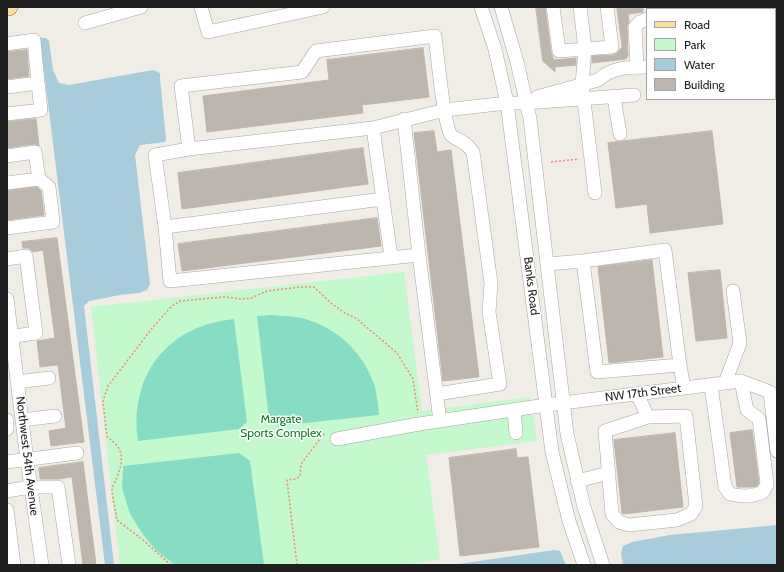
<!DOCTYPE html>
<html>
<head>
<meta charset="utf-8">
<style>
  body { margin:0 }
  #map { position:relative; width:784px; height:572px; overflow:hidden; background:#f0ede6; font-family:Cabin,sans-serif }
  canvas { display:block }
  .frame { position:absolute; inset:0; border:8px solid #1f1f1f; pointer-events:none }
  .legend { position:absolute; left:646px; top:8px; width:130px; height:92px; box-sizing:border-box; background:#fff; border:1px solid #a5a5a5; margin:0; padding:5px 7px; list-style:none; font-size:12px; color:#1f1f1f }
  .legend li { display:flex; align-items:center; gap:8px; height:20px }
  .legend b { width:20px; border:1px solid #a5a5a5 }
</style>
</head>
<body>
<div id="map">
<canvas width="784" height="572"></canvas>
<div class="frame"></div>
<ul class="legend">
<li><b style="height:5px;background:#fadba1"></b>Road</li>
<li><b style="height:11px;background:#c4f8cd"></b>Park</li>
<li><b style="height:11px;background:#a7ccdc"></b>Water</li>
<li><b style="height:11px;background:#bcb6af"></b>Building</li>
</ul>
</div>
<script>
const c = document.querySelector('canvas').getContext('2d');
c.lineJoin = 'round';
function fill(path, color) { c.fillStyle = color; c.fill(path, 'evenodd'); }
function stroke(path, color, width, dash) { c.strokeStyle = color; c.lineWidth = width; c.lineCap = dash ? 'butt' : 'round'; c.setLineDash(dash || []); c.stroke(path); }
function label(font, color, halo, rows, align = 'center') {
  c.font = font + ' Cabin,sans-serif'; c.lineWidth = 3; c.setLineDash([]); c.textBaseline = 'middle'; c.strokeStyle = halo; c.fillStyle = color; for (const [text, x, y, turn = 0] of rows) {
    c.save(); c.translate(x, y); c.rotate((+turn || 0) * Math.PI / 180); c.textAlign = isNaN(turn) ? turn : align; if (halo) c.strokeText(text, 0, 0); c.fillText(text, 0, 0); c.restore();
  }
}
fill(new Path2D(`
  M404 272 422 411 531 397 537 441 426 455 440 559 402 565H120L91 307Z`), '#c4f8cd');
fill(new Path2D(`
  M271 315C284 316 299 316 311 321 341 331 366 357 375 387 377 396 378 405 379 415L278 426 269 419 257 316Z
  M234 319 247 422 239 429 138 441C131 393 150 349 195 329 208 323 221 321 234 319Z
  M239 453 250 461 264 565H175L157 551 144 536 130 514 122 488 123 466Z`), '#86ddc3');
fill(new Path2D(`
  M40 38H46L49 41 53 70 59 83 69 85 153 70 160 73V79L166 139 165 142 140 145 135 155 150 284 147 290 139 293 120 295 89 301 84 306 114 565H105Z
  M777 525V565H623L621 554 623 546 632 542 670 535Z
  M554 550 560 551 566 565H452Z`), '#a7ccdc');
const building = new Path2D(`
  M536 7H545L551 52 554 60 576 58V65L555 67V72L543 61Z
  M617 7H643V12L628 14 629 21 627 27 628 56 626 59 592 63V56L613 55 617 53 622 47Z
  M423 48 429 97 362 105 363 113 207 132 203 96 329 80 327 60Z
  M27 50 29 76 7 79V52Z
  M36 119 39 146 34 144 7 148V122Z
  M434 131 437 152 451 150 479 377 443 381 414 133Z
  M712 131 723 224 650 233 647 204 616 208 608 143Z
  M363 148 368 184 182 209 178 173Z
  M37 187 41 191 44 215 7 220V191Z
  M377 218 381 246 182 271 178 244Z
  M57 238 84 442 51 446 49 431 66 428 58 365 40 367 37 341 55 338 43 250 33 252 29 248H23L22 242Z
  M652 260 663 357 609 363 598 267Z
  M720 270 727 338 696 341 688 273Z
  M752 430 759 483 757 486 754 487H737L730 433Z
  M675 433 683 507 623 514 622 513 614 440Z
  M516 449 517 458 528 457 539 547 460 556 449 458Z
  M83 462 96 565H83L72 477 58 479H40L39 468Z`);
fill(building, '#bcb6af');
stroke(building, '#c1b5a8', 1);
const minor = new Path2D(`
  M201 7 208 32 323 7
  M481 7 495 49 507 103 552 452 569 521 584 565
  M501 7 517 62 530 119 567 434 584 507 603 565
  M553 7 559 51 612 47 607 7
  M580 7 585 49 582 84 595 193
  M85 23 141 7
  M7 44 34 40 38 83 7 87
  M637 67 635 27 640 22 647 19
  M537 97 598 80C612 67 629 67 647 67
  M614 97 620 134
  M7 114 41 110 38 83
  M373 128 391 257
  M189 149 155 155 165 227 170 281 419 255 404 119
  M7 156 35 152 39 179 7 183
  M165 227 383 199
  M7 228 53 222 49 187 39 179
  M419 255 440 421
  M7 259 26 256 36 333 7 337
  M547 264 583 261 597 372 680 365 665 250 583 261
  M7 299 27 460 42 565
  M680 365 684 388
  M17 382 49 378
  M725 383 740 343 733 291
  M711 385 725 487 730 494C742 497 752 497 763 492L767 484 759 419 747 410 741 381
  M437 394 500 384 489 312 491 283 473 152C470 149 468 145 464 143 460 140 455 139 451 135 444 126 437 52 435 36L316 51 302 72 181 86 189 149 373 128 445 110 507 103H526L634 95
  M637 394 648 417 686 416 696 506 691 514 677 520 629 525 619 522 612 514 605 431 648 417
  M514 410 516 433
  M7 420V429
  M22 420 55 416
  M337 439 419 424 546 405 741 381 770 392 777 451
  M7 462 77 453
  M577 481 609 473
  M7 491 30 487H58L69 565
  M7 510 14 565`);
const major = new Path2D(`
  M7 7H9`);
stroke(minor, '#a6a6a6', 14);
stroke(major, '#977303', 18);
stroke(new Path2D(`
  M551 162 579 159
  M171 565 143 540 117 520C116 512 112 497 112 489 113 485 116 481 117 477 124 459 124 448 107 437L103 401 108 386 153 327 172 306 180 301 224 297 240 299 251 298 267 291 301 287H314L332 304 345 313 357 319 397 353 413 379 418 413
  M297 565 287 480 296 479 300 476 301 464 323 435 326 433`), '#f78970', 1.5, [2, 2]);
stroke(minor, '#fff', 13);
stroke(major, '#fadba1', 17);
label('12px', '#1f1f1f', '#fff', [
  ["Banks Road",531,286,83],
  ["NW 17th Street",643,393,-7],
  ["Northwest 54th Avenue",27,456,83]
]);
label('12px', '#0e7d20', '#fff', [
  ["Margate",281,419],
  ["Sports Complex",281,433]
]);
</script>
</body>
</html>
